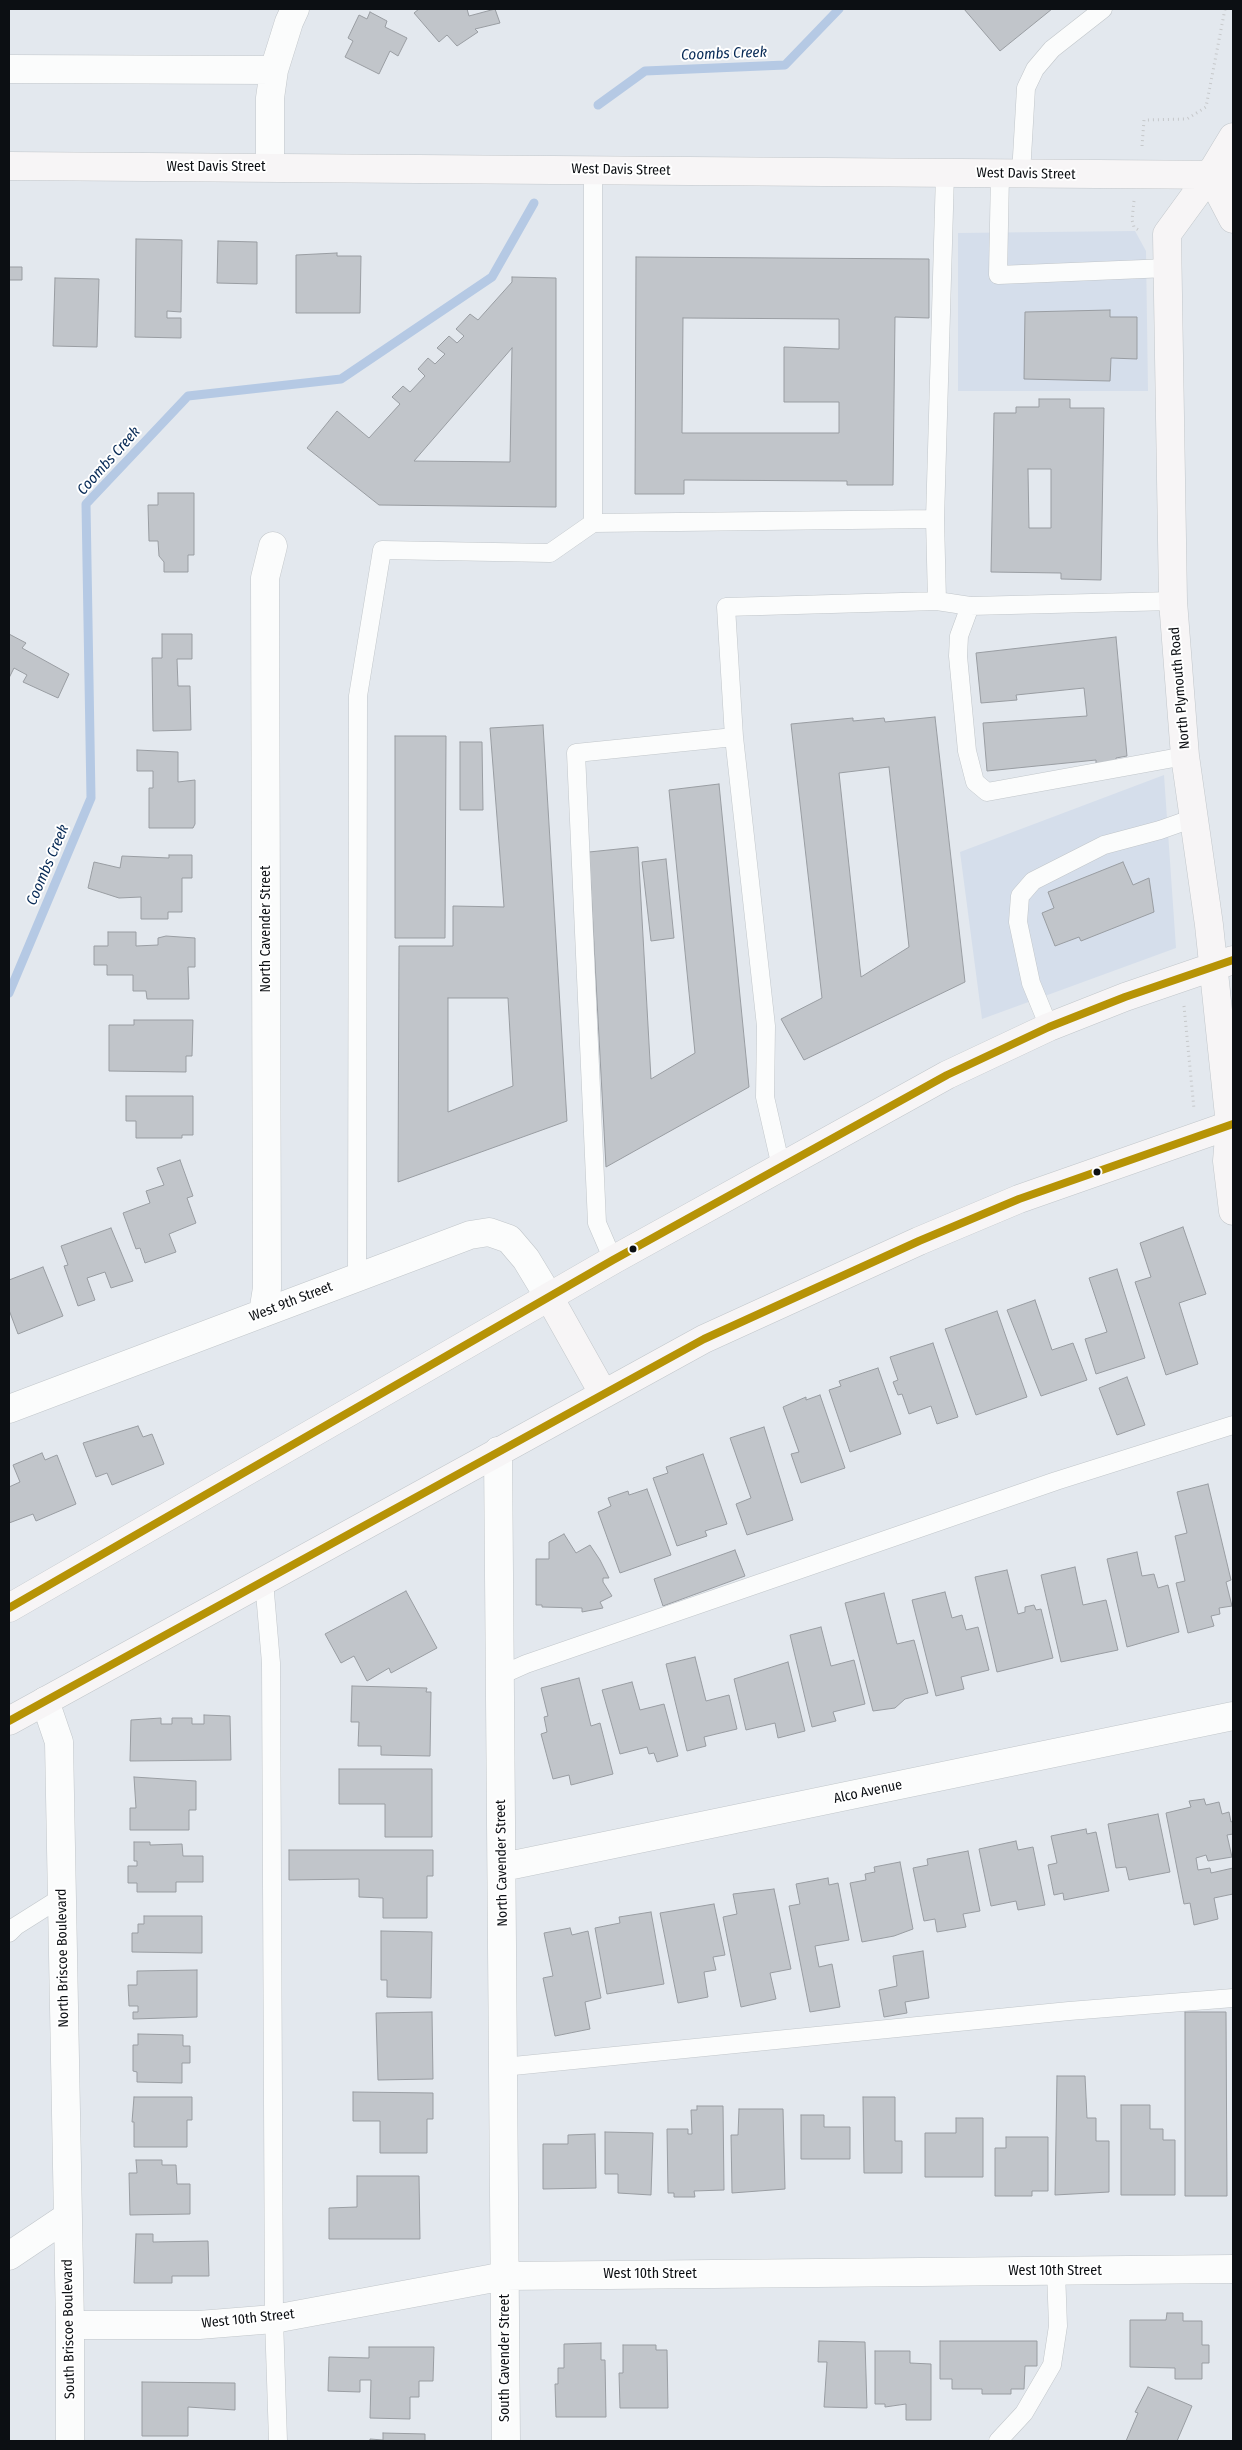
<!DOCTYPE html>
<style>
body{margin:0}
#map{position:relative;width:1242px;height:2450px;overflow:hidden;background:#e3e8ee;font-family:"Fira Sans Condensed",sans-serif}
canvas{display:block}
.frame{position:absolute;inset:0;border:10px solid #0c0f13;pointer-events:none}
</style>
<div id="map">
<canvas width="1242" height="2450"></canvas>
<div class="frame"></div>
</div>
<script>
const c = document.querySelector('canvas').getContext('2d');
c.lineJoin = 'round';
function fillPath(path, color) { c.fillStyle = color; c.fill(path, 'evenodd'); }
const poly = rows => new Path2D(rows.map(r => 'M' + r).join(''));
function trace(path, color, width, dash) { c.strokeStyle = color; c.lineWidth = width; c.lineCap = dash ? 'butt' : 'round'; c.setLineDash(dash || []); c.stroke(path); }
function write(font, color, halo, rows, align = 'center') {
  c.font = font + ' "Fira Sans Condensed",sans-serif'; c.lineWidth = 4; c.setLineDash([]); c.textBaseline = 'middle'; c.strokeStyle = halo; c.fillStyle = color; for (const [text, x, y, turn = 0] of rows) {
    c.save(); c.translate(x, y); c.rotate((+turn || 0) * Math.PI / 180); c.textAlign = isNaN(turn) ? turn : align; if (halo) c.strokeText(text, 0, 0); c.fillText(text, 0, 0); c.restore();
  }
}
const built = poly([
 [1135,231,1146,251,1148,391,958,391,958,233],
 [1164,775,1176,948,982,1019,960,852]
]);
const stream = poly([
 [598,105,645,71,785,65,839,9],
 [9,993,91,798,86,504,188,396,341,379,492,277,534,203]
]);
const building = poly([
 [419,9,467,9,469,16,495,9,500,23,475,29,478,32,457,46,447,35,439,42,414,13,419,9],
 [964,9,1052,9,1000,51,964,9],
 [370,12,387,21,385,27,407,38,398,56,390,51,379,74,345,57,353,41,348,38,359,15,367,19,370,12],
 [136,239,182,240,181,312,167,311,167,318,181,318,181,338,135,337,136,239],
 [218,241,257,242,257,284,217,283,218,241],
 [337,253,337,256,361,256,360,313,296,313,296,255,337,253],
 [636,257,929,259,929,318,895,317,893,485,847,485,847,481,684,480,684,494,635,494,636,257],
 [683,318,839,319,839,349,784,347,784,402,839,402,839,433,682,433,683,318],
 [9,267,22,267,22,280,9,280,9,267],
 [512,277,556,278,556,507,379,505,307,448,337,411,369,438,400,404,392,397,403,386,410,392,425,376,418,369,428,358,435,364,445,354,437,348,449,336,457,343,464,336,456,329,470,314,478,320,512,282,512,277],
 [512,348,510,462,414,461,512,348],
 [55,278,99,279,97,347,53,346,55,278],
 [1110,310,1110,317,1137,317,1137,359,1111,358,1110,381,1024,379,1025,312,1110,310],
 [1039,399,1070,399,1070,408,1104,408,1101,580,1061,579,1061,573,991,572,994,413,1016,413,1016,407,1039,407,1039,399],
 [1028,469,1051,469,1051,528,1029,528,1028,469],
 [158,493,194,493,194,555,188,555,188,572,164,572,164,562,159,556,158,541,149,541,148,505,158,505,158,493],
 [9,634,26,643,22,648,69,674,58,698,23,682,27,675,14,668,9,678,9,634],
 [162,634,192,634,192,659,177,659,178,686,190,686,191,730,153,731,152,658,162,658,162,634],
 [1116,637,1127,756,1116,758,1116,762,1096,764,1096,760,987,771,983,723,1087,716,1084,688,1016,695,1017,700,981,703,976,653,1116,637],
 [935,717,965,982,804,1060,781,1019,822,998,791,724,853,718,853,721,884,718,885,722,935,717],
 [889,767,909,947,861,977,839,773,889,767],
 [543,725,567,1121,398,1182,399,946,453,946,453,906,504,907,490,728,543,725],
 [448,998,508,998,513,1086,448,1112,448,998],
 [395,736,446,736,445,938,395,938,395,736],
 [460,742,482,742,483,810,460,810,460,742],
 [137,750,178,752,178,782,195,780,195,824,193,828,149,828,149,788,153,788,153,771,137,771,137,750],
 [719,784,749,1087,606,1167,589,852,638,847,651,1079,695,1053,669,790,719,784],
 [169,855,192,855,192,878,182,878,182,912,168,912,168,919,141,919,141,897,119,898,88,888,94,862,120,868,122,856,169,858,169,855],
 [666,859,674,938,651,941,642,862,666,859],
 [1123,862,1133,885,1149,878,1154,912,1081,941,1079,937,1055,946,1042,913,1054,908,1048,892,1123,862],
 [108,932,136,932,136,946,158,945,158,938,166,936,195,938,195,967,188,967,189,999,147,999,146,991,133,991,133,975,107,975,107,965,94,965,94,946,108,946,108,932],
 [134,1020,193,1020,192,1056,186,1056,186,1072,109,1071,109,1025,134,1025,134,1020],
 [126,1096,193,1096,193,1135,182,1135,182,1138,136,1138,136,1121,126,1121,126,1096],
 [180,1160,193,1196,187,1198,196,1223,169,1234,176,1252,145,1263,140,1248,136,1249,123,1213,150,1203,146,1191,164,1185,157,1168,180,1160],
 [1183,1227,1206,1294,1179,1303,1198,1364,1166,1375,1135,1282,1151,1277,1140,1243,1183,1227],
 [111,1228,133,1281,111,1288,105,1272,87,1278,95,1300,78,1306,64,1266,68,1265,61,1246,111,1228],
 [43,1267,63,1316,18,1334,9,1310,9,1280,43,1267],
 [1117,1269,1145,1358,1096,1374,1085,1339,1107,1332,1089,1278,1117,1269],
 [1035,1300,1052,1350,1073,1343,1087,1380,1041,1396,1007,1310,1035,1300],
 [997,1311,1027,1397,976,1415,945,1329,997,1311],
 [933,1343,958,1417,937,1424,931,1406,909,1414,902,1394,898,1395,893,1382,898,1380,890,1357,933,1343],
 [878,1368,901,1434,850,1452,829,1390,841,1386,839,1381,878,1368],
 [1127,1377,1145,1425,1117,1435,1099,1388,1127,1377],
 [820,1395,845,1468,801,1483,791,1454,799,1452,783,1407,806,1397,806,1400,820,1395],
 [138,1426,143,1437,152,1434,164,1464,112,1485,107,1473,96,1477,83,1443,138,1426],
 [764,1427,793,1520,747,1535,736,1504,751,1498,730,1438,764,1427],
 [42,1453,45,1460,57,1455,76,1504,36,1521,33,1514,9,1523,9,1487,20,1482,13,1465,42,1453],
 [703,1454,727,1524,705,1531,707,1536,677,1546,653,1478,668,1473,666,1467,703,1454],
 [1208,1484,1231,1580,1226,1582,1232,1606,1219,1608,1220,1614,1211,1616,1214,1626,1188,1633,1176,1583,1185,1581,1175,1536,1187,1533,1177,1492,1208,1484],
 [647,1489,671,1555,620,1573,598,1512,611,1506,608,1498,628,1491,629,1495,647,1489],
 [564,1534,576,1553,590,1545,600,1560,609,1578,603,1578,603,1582,612,1596,600,1602,603,1608,582,1612,582,1608,542,1607,542,1605,536,1605,536,1559,549,1559,549,1542,564,1534],
 [735,1550,745,1576,663,1606,654,1579,735,1550],
 [1137,1552,1142,1576,1154,1574,1158,1588,1168,1585,1179,1632,1127,1647,1107,1559,1137,1552],
 [1075,1567,1083,1605,1106,1600,1118,1650,1061,1662,1041,1575,1075,1567],
 [1007,1570,1018,1614,1025,1612,1025,1607,1034,1605,1036,1610,1041,1609,1053,1658,997,1672,975,1577,1007,1570],
 [406,1591,437,1648,391,1673,389,1668,367,1681,354,1656,341,1663,325,1634,406,1591],
 [945,1592,952,1618,962,1615,966,1630,978,1627,989,1670,961,1677,964,1689,936,1696,912,1600,945,1592],
 [884,1593,897,1644,914,1640,928,1693,905,1699,895,1708,873,1711,845,1603,884,1593],
 [821,1627,831,1666,854,1660,865,1704,833,1712,836,1721,812,1727,790,1635,821,1627],
 [695,1657,706,1701,729,1695,737,1729,704,1737,706,1746,687,1751,666,1664,695,1657],
 [788,1662,805,1731,778,1738,775,1723,746,1730,734,1679,788,1662],
 [579,1678,591,1726,600,1723,613,1774,571,1785,569,1775,553,1779,541,1734,547,1732,544,1717,548,1716,541,1688,579,1678],
 [632,1682,640,1710,664,1704,678,1756,657,1762,654,1753,649,1754,647,1747,620,1754,602,1690,632,1682],
 [352,1686,427,1688,426,1692,431,1692,430,1756,381,1755,381,1746,358,1746,359,1722,351,1722,352,1686],
 [204,1715,230,1716,231,1760,130,1761,131,1720,161,1718,161,1724,172,1724,172,1718,192,1718,192,1724,204,1724,204,1715],
 [339,1769,432,1769,432,1837,385,1837,385,1804,339,1804,339,1769],
 [134,1777,196,1781,196,1810,189,1810,189,1830,130,1830,130,1808,136,1808,134,1777],
 [1204,1799,1206,1805,1219,1802,1222,1814,1229,1812,1231,1822,1233,1821,1233,1834,1227,1835,1232,1857,1208,1861,1206,1855,1196,1858,1198,1870,1210,1868,1211,1873,1233,1868,1233,1894,1214,1898,1218,1919,1194,1925,1190,1903,1184,1904,1166,1813,1191,1807,1189,1801,1204,1799],
 [1158,1814,1170,1872,1129,1880,1126,1867,1116,1868,1108,1824,1158,1814],
 [1086,1829,1087,1834,1096,1832,1109,1891,1064,1900,1063,1893,1054,1895,1048,1865,1057,1863,1051,1836,1086,1829],
 [1016,1841,1018,1850,1033,1847,1045,1905,1018,1910,1016,1901,991,1906,979,1849,1016,1841],
 [134,1842,150,1842,150,1845,182,1844,183,1856,203,1856,203,1882,176,1882,176,1892,137,1892,137,1883,128,1883,128,1866,137,1866,137,1861,134,1861,134,1842],
 [289,1850,433,1850,433,1876,427,1876,427,1918,383,1918,383,1898,359,1897,359,1879,289,1880,289,1850],
 [968,1851,980,1911,963,1914,966,1927,937,1932,935,1919,924,1921,913,1868,928,1865,927,1859,968,1851],
 [900,1862,913,1929,894,1936,862,1942,850,1883,866,1880,865,1874,875,1872,874,1867,900,1862],
 [828,1878,829,1885,838,1883,849,1940,815,1946,819,1967,832,1964,840,2007,810,2012,789,1906,800,1904,796,1884,828,1878],
 [774,1889,791,1969,770,1973,776,1999,741,2007,723,1917,737,1914,733,1894,774,1889],
 [714,1904,725,1955,713,1957,716,1970,704,1972,708,1997,678,2003,660,1913,714,1904],
 [651,1912,664,1984,607,1994,595,1928,620,1923,619,1917,651,1912],
 [144,1916,202,1916,202,1953,132,1952,132,1933,138,1933,138,1924,144,1924,144,1916],
 [570,1928,572,1935,588,1931,601,1998,585,2002,590,2029,555,2036,543,1978,553,1976,544,1933,570,1928],
 [381,1931,432,1932,431,1998,387,1997,387,1980,381,1980,381,1931],
 [923,1951,929,1998,905,2002,907,2013,884,2017,879,1990,897,1986,893,1956,923,1951],
 [197,1970,197,2017,133,2019,133,2012,138,2012,138,2006,129,2006,128,1985,137,1985,137,1971,197,1970],
 [432,2012,433,2079,378,2080,376,2013,432,2012],
 [1185,2012,1226,2012,1227,2196,1185,2196,1185,2012],
 [138,2034,183,2035,183,2046,190,2046,190,2063,182,2063,182,2083,137,2082,137,2072,133,2071,133,2045,138,2045,138,2034],
 [1057,2076,1085,2076,1087,2118,1096,2118,1096,2141,1109,2141,1109,2192,1055,2195,1057,2076],
 [353,2092,433,2093,433,2119,427,2119,427,2153,380,2153,380,2121,353,2121,353,2092],
 [134,2097,192,2097,192,2120,187,2120,187,2147,134,2147,134,2122,132,2122,134,2097],
 [863,2097,895,2097,895,2141,902,2141,902,2173,864,2173,863,2097],
 [1121,2105,1150,2105,1150,2129,1163,2129,1163,2140,1175,2140,1175,2195,1121,2195,1121,2105],
 [697,2106,723,2106,724,2190,694,2191,695,2197,674,2197,674,2193,668,2193,667,2129,688,2129,688,2134,692,2134,691,2110,697,2110,697,2106],
 [739,2109,783,2109,785,2189,732,2193,731,2135,738,2135,739,2109],
 [801,2115,824,2115,824,2127,850,2127,850,2159,801,2159,801,2115],
 [956,2118,983,2118,983,2177,925,2177,925,2133,956,2133,956,2118],
 [605,2132,653,2133,651,2195,618,2193,618,2174,605,2174,605,2132],
 [595,2134,596,2188,543,2189,543,2144,568,2144,568,2135,595,2134],
 [1006,2137,1048,2137,1048,2191,1032,2191,1032,2196,995,2196,995,2148,1006,2148,1006,2137],
 [136,2160,162,2160,162,2165,176,2165,177,2184,190,2184,190,2214,130,2215,129,2173,137,2173,136,2160],
 [357,2176,419,2176,420,2239,329,2239,329,2208,357,2207,357,2176],
 [136,2234,153,2234,153,2242,208,2241,209,2276,172,2276,172,2283,134,2283,136,2234],
 [1167,2313,1183,2313,1183,2321,1202,2321,1202,2345,1209,2345,1209,2363,1202,2363,1202,2379,1175,2379,1175,2368,1130,2367,1130,2320,1166,2320,1167,2313],
 [819,2341,865,2342,867,2408,824,2407,827,2362,818,2362,819,2341],
 [940,2341,1037,2341,1037,2366,1025,2366,1024,2389,1011,2389,1011,2394,982,2394,982,2389,952,2389,952,2379,940,2379,940,2341],
 [601,2343,601,2360,605,2360,606,2417,556,2417,555,2384,558,2384,558,2368,564,2368,564,2344,601,2343],
 [623,2345,656,2345,656,2350,667,2350,668,2408,620,2408,619,2373,623,2373,623,2345],
 [369,2347,434,2347,433,2381,419,2381,419,2397,410,2397,410,2419,370,2418,371,2380,360,2380,360,2392,328,2391,329,2357,369,2358,369,2347],
 [875,2351,910,2351,910,2363,931,2364,931,2420,906,2420,906,2404,885,2407,885,2404,875,2404,875,2351],
 [142,2382,235,2383,235,2410,188,2407,188,2436,142,2436,142,2382],
 [1148,2387,1192,2406,1177,2441,1126,2441,1138,2413,1135,2412,1148,2387],
 [383,2433,425,2434,425,2441,370,2441,370,2439,383,2440,383,2433]
]);
const path = poly([
 [1142,146,1144,120,1187,119,1206,107,1225,9],
 [1134,201,1132,220,1134,227,1140,231],
 [1184,1006,1194,1109]
]);
const lane = poly([
 [593,169,593,523,935,519],
 [1000,174,998,275,1168,268],
 [1021,174,1026,88,1035,69,1052,49,1103,9],
 [937,601,970,606,1173,601],
 [970,606,959,636,958,656,967,751,975,782,987,792,1185,756],
 [1049,1027,1031,983,1018,922,1020,896,1033,881,1104,845,1160,830,1194,818],
 [781,1167,765,1097,766,1026,734,737,726,607,937,601,935,519,945,174],
 [613,1260,597,1223,576,753,734,737],
 [357,1276,358,696,382,550,550,553,593,523],
 [264,1581,271,1663,274,2319,278,2441],
 [499,1676,526,1664,1056,1481,1233,1425],
 [9,1933,16,1926,62,1897],
 [503,2067,1069,2011,1233,1998],
 [998,2441,1024,2413,1052,2365,1058,2326,1056,2271]
]);
const street = poly([
 [9,69,274,70],
 [270,167,270,98,274,70,289,22,295,9],
 [263,1313,267,1288,265,578,273,546],
 [9,1409,470,1235,489,1232,509,1239,526,1259,549,1297],
 [498,1451,506,2441],
 [45,1701,59,1742,70,2325,70,2441],
 [503,1867,1233,1716],
 [9,2256,67,2217],
 [70,2325,199,2325,274,2319,505,2276,1233,2269]
]);
const secondary = poly([
 [1233,137,1210,175,1167,234,1173,601,1185,756,1209,925,1230,1125,1227,1161,1233,1211],
 [9,166,1233,175],
 [1210,175,1233,219],
 [549,1297,603,1393],
 [9,1608,613,1260,947,1075,1049,1027,1125,997,1233,960],
 [9,1721,704,1339,919,1241,1019,1199,1233,1124]
]);
const bus1 = poly([
 [9,1608,613,1260,947,1075,1049,1027,1125,997,1233,960],
 [9,1721,704,1339,919,1241,1019,1199,1233,1124]
]);
const markers = [
 [1097,1172,4.5,"#0c0f13"],
 [633,1249,4.5,"#0c0f13"]
];
const streetNames = [
 ["West Davis Street",216,167],
 ["West Davis Street",621,170,1],
 ["West Davis Street",1026,174,1],
 ["North Plymouth Road",1180,688,-95],
 ["North Cavender Street",266,929,-90],
 ["West 9th Street",291,1302,-21],
 ["Alco Avenue",868,1792,-12],
 ["North Cavender Street",502,1863,-91],
 ["North Briscoe Boulevard",63,1958,-91],
 ["West 10th Street",1055,2271],
 ["West 10th Street",650,2274],
 ["West 10th Street",248,2319,-6],
 ["South Briscoe Boulevard",69,2329,-91],
 ["South Cavender Street",505,2358,-90]
];
const waterNames = [
 ["Coombs Creek",724,54,-2],
 ["Coombs Creek",109,461,-48],
 ["Coombs Creek",48,865,-67]
];
fillPath(built, '#d5deeb');
trace(stream, '#b5c9e4', 9);
fillPath(building, '#c1c5ca');
trace(building, '#999da2', 1);
trace(lane, '#c1c6ca', 19);
trace(street, '#c1c6ca', 29);
trace(secondary, '#c1c6ca', 29);
trace(path, '#c6c8ca', 3, [1, 4]);
trace(lane, '#fbfcfc', 18);
trace(street, '#fbfcfc', 28);
trace(secondary, '#f7f5f6', 28);
trace(bus1, '#b69306', 8);
for (const [x, y, r, color] of markers) { const dot = new Path2D(); dot.arc(x, y, r, 0, 2 * Math.PI); c.fillStyle = color; c.fill(dot); trace(dot, '#fff', 2); }
write('14px', '#0c0f13', '#fff', streetNames);
write('italic 15px', '#062955', '#fff', waterNames);
</script>
